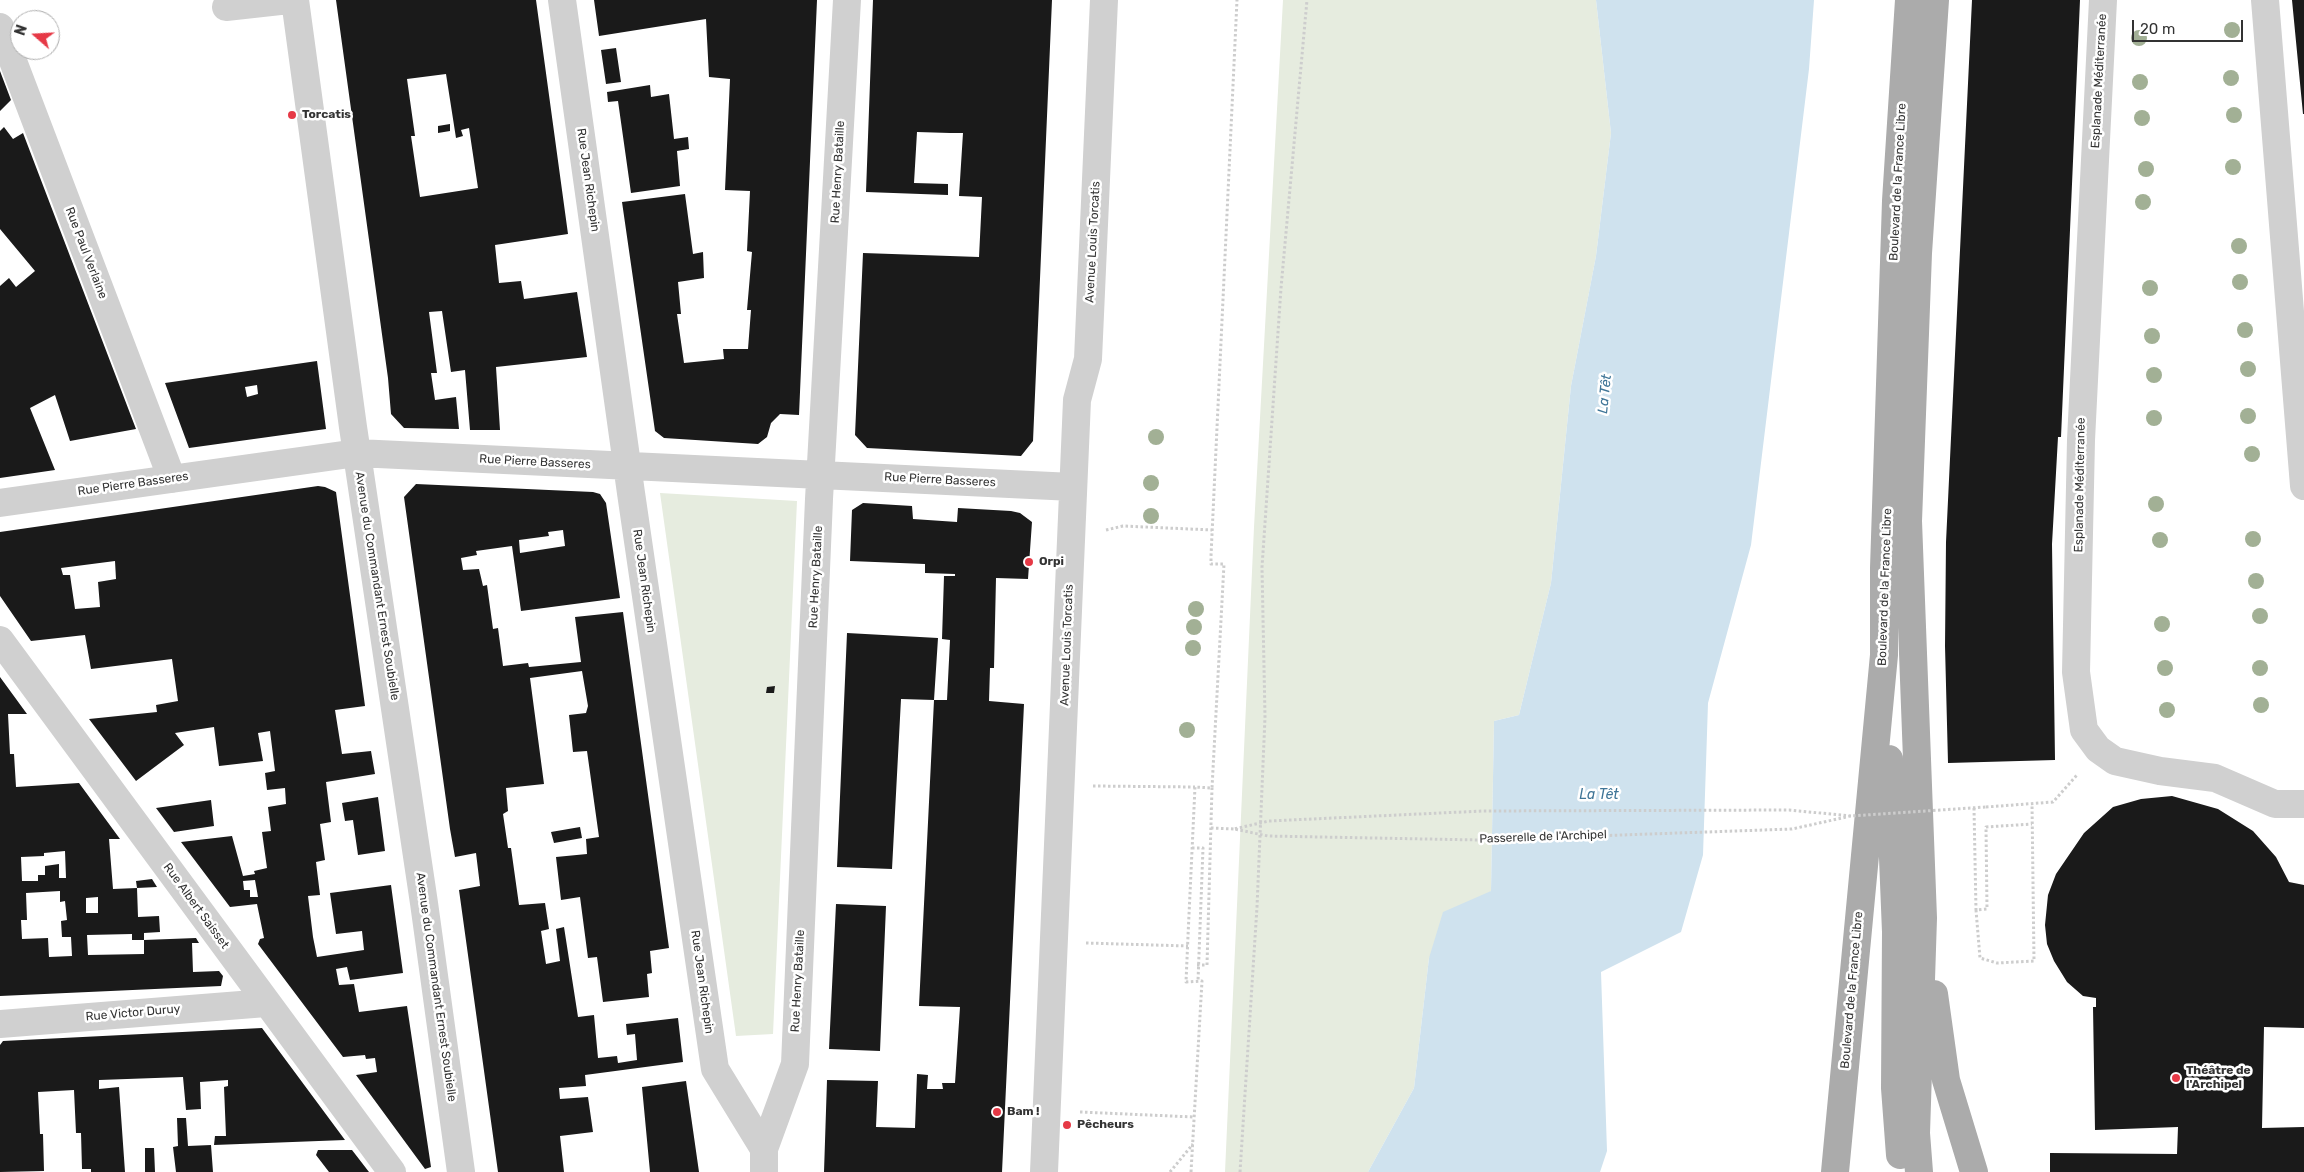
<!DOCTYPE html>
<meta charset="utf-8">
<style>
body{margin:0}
#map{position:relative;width:2304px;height:1172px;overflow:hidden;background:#fff;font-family:Rubik,sans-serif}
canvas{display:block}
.north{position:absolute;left:10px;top:10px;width:50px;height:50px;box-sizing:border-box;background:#fff;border:1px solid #adadad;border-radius:50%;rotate:289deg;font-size:14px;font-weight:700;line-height:20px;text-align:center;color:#333}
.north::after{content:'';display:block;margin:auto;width:18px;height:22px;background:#e63946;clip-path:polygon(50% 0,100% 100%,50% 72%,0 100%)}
.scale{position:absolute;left:2132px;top:20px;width:111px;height:22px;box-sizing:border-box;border:2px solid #333;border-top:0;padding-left:6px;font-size:15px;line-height:18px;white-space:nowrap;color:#333;-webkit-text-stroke:4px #fff;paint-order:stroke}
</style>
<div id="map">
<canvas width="2304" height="1172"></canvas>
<div class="north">N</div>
<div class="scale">20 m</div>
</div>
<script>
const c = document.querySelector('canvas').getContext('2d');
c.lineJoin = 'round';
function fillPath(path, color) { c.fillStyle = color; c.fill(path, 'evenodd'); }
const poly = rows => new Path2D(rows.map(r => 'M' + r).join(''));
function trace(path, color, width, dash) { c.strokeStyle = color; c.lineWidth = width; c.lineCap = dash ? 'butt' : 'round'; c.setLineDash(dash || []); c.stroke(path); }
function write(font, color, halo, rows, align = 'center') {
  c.font = font + ' Rubik,sans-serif'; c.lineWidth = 5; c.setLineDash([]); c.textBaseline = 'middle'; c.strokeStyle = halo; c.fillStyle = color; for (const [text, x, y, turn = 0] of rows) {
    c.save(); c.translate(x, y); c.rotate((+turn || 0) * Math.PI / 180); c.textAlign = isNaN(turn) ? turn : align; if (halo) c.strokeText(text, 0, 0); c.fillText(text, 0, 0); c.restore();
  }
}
const green = poly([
 [1283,0,1596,0,1611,133,1596,256,1571,386,1551,583,1519,715,1494,721,1491,891,1429,958,1414,1088,1368,1172,1225,1172,1254,527],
 [660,493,797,501,773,1034,736,1036]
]);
const water = poly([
 [1596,0,1814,0,1809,69,1751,545,1708,703,1703,855,1681,932,1601,972,1607,1151,1600,1172,1368,1172,1414,1088,1429,958,1443,912,1491,891,1494,721,1519,715,1551,583,1571,386,1596,256,1611,133]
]);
const building = poly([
 [336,0,536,0,568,234,495,245,499,283,521,281,524,299,577,292,587,357,496,367,500,430,470,430,465,370,451,372,442,311,429,312,437,373,431,373,435,400,456,397,459,429,404,428,391,414,388,378],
 [446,74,456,138,463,136,461,130,469,128,478,188,420,197,411,136,415,136,407,79],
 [594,0,817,0,799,415,780,414,771,423,767,437,758,444,664,438,655,431,622,202,685,194,693,254,703,252,704,278,678,282,681,314,677,314,684,363,724,359,723,349,748,349,751,310,747,310,752,252,747,251,750,191,725,190,730,79,709,77,706,19,599,36],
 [873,0,1052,0,1033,441,1021,456,867,448,855,435,863,253,979,257,982,197,959,196,963,133,950,133,917,132,914,183,948,184,948,195,866,192],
 [1972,0,2080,0,2061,437,2058,437,2052,544,2055,760,1948,763,1945,646,1946,542],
 [2292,0,2304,0,2304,114,2303,114],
 [616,48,621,82,606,84,601,50],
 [0,71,11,100,0,111],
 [650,85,651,97,669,94,674,139,688,137,689,149,677,151,680,186,631,193,618,101,608,102,607,92],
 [450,124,450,131,438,133,438,126],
 [4,127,13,139,23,133,136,429,70,441,55,395,30,408,55,470,0,478,0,286,9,278,16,287,35,271,0,229,0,131],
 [317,361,326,429,189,448,165,383],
 [257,385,258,394,247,397,245,387],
 [416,484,593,492,600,494,606,503,620,598,521,611,512,546,476,551,477,555,461,558,463,570,479,569,483,586,487,585,493,629,498,628,503,666,528,663,529,667,581,662,575,617,623,612,669,948,650,951,652,973,647,974,649,997,603,1002,597,957,588,958,580,897,561,900,556,857,587,854,586,839,599,837,587,751,573,752,569,715,586,713,588,706,582,671,530,678,544,784,506,788,508,811,503,814,508,848,511,848,519,905,545,903,549,929,541,931,546,964,560,961,556,929,564,927,578,1017,594,1015,598,1058,617,1056,618,1063,637,1060,635,1034,627,1035,626,1024,678,1018,683,1062,585,1075,586,1086,559,1088,560,1099,588,1097,593,1132,560,1136,564,1172,498,1172,459,890,480,886,476,853,455,857,450,829,404,497],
 [563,530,565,546,520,553,519,540,549,536,548,532],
 [318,486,325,487,336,492,365,706,335,710,342,754,371,751,375,774,326,782,331,822,320,824,325,860,316,862,320,895,308,896,313,937,317,957,364,950,362,931,336,934,330,893,391,885,403,973,350,980,347,967,336,969,339,985,354,984,359,1012,407,1006,431,1167,425,1169,356,1075,377,1072,375,1058,366,1059,365,1055,343,1057,258,944,260,939,264,938,257,904,230,907,181,842,232,836,243,876,255,874,254,871,267,868,262,832,271,831,268,807,286,804,285,788,267,790,265,773,275,771,270,731,258,733,263,761,219,766,214,727,175,733,184,745,136,781,89,719,157,712,156,705,178,701,172,659,91,669,85,635,31,641,0,596,0,532],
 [115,561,116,579,98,582,100,607,75,609,70,575,63,575,61,568],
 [255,880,258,897,250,897,250,890,244,890,243,881],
 [863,503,912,506,913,519,957,522,958,508,1011,511,1020,513,1032,522,1028,579,996,578,994,668,990,668,989,701,1024,704,1002,1172,824,1172,827,1080,878,1081,876,1127,915,1128,917,1074,928,1075,927,1089,943,1089,942,1083,955,1083,960,1007,919,1006,934,700,947,700,950,640,942,639,944,576,955,576,955,574,925,573,925,564,850,561,852,510],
 [847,633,938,638,934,700,901,699,892,869,837,867],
 [0,677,27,714,8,714,10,754,14,754,16,787,79,783,120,839,109,839,113,889,137,888,138,917,159,916,160,932,144,933,144,940,132,940,132,934,87,935,88,955,144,954,144,940,196,938,199,943,192,943,193,972,219,971,223,976,221,986,0,996],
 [65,851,66,878,59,878,59,864,45,866,45,875,38,875,38,881,22,881,21,857,44,856,44,853],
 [60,891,60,902,65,901,67,920,61,921,62,937,71,937,72,956,49,957,48,938,22,939,21,920,27,920,26,893],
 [98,897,98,913,86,913,86,898],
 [775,686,774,693,766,693,767,687],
 [2172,796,2218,809,2253,831,2276,857,2289,882,2304,885,2304,1028,2264,1027,2262,1128,2304,1127,2304,1172,2050,1172,2050,1153,2177,1154,2178,1127,2095,1130,2093,1007,2096,1007,2096,998,2083,996,2067,982,2054,961,2047,944,2045,925,2048,895,2056,874,2084,833,2113,807,2141,799],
 [378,797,385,851,358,855,353,820,345,821,342,803],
 [211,800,214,826,174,832,156,808],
 [580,827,582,838,554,843,551,832],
 [152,879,157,887,137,888,136,881],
 [836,904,886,906,880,1051,829,1049],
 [262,1028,345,1140,214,1145,215,1136,226,1136,224,1087,228,1086,228,1080,200,1082,201,1109,186,1110,183,1077,99,1080,99,1089,119,1087,125,1172,91,1172,91,1169,82,1169,81,1133,76,1133,74,1090,38,1092,40,1134,43,1134,44,1171,0,1172,0,1045,3,1041],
 [686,1081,699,1172,650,1172,642,1087],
 [177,1118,186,1118,188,1146,211,1145,213,1172,176,1172,173,1147,178,1146],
 [145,1148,154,1148,155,1172,145,1172],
 [318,1150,352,1150,369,1172,329,1172,316,1155]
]);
const path = poly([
 [1106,530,1123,526,1212,530],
 [1093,786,1195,787],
 [1986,807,2053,802,2077,775],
 [1974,808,1976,910,1987,909,1986,827,2032,824],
 [1211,828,1234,829],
 [1192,848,1203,848,1198,981],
 [1976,910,1980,958,1997,963,2034,961,2032,804],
 [1086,943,1188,946],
 [1197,965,1207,965,1212,788],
 [1080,1112,1194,1117],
 [1170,1172,1193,1144],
 [1191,1172,1202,981,1186,982,1188,936,1195,787,1212,788,1224,564,1211,564,1211,556,1237,0],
 [1240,1172,1257,907,1265,717,1262,567,1281,288,1307,0]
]);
const minor = poly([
 [295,0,353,427,424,903,461,1172],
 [562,0,631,493,715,1069,764,1149],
 [2103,0,2081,440,2076,672,2084,730,2098,749,2115,761,2160,771,2215,778,2275,804,2304,804],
 [2265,0,2304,486],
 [226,7,289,0],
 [0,27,172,479],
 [0,503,357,453,1073,487],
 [0,640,392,1172],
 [0,1024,266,1003],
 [764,1172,764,1149,795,1064,819,499,847,0],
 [1044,1172,1077,400,1088,359,1104,0]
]);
const major = poly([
 [1889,759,1896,932,1895,1088,1900,1155],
 [1934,994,1946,1080,1974,1172],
 [1835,1172,1884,655,1884,568,1896,201,1909,0],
 [1919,1172,1916,1133,1923,918,1908,521,1918,253,1935,0]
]);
const pathBridge = poly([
 [1851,816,1789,810,1483,811,1269,821,1234,829,1268,836,1479,840,1792,829,1851,816,1986,807]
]);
const trees = [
 [2232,30],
 [2139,38],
 [2231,78],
 [2140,82],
 [2234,115],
 [2142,118],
 [2233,167],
 [2146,169],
 [2143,202],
 [2239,246],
 [2240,282],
 [2150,288],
 [2245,330],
 [2152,336],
 [2248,369],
 [2154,375],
 [2248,416],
 [2154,418],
 [1156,437],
 [2252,454],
 [1151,483],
 [2156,504],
 [1151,516],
 [2253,539],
 [2160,540],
 [2256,581],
 [1196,609],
 [2260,616],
 [2162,624],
 [1194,627],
 [1193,648],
 [2165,668],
 [2260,668],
 [2261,705],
 [2167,710],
 [1187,730]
];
const markers = [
 [292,115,5,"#e63946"],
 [1029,562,5,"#e63946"],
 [2176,1078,5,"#e63946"],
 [997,1112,5,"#e63946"],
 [1067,1125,5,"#e63946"]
];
const streetNames = [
 ["Esplanade Méditerranée",2099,81,-87],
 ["Rue Henry Bataille",838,172,-87],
 ["Rue Jean Richepin",588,180,82],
 ["Boulevard de la France Libre",1898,182,-87],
 ["Avenue Louis Torcatis",1093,242,-87],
 ["Rue Paul Verlaine",86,253,69],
 ["Rue Pierre Basseres",535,462,3],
 ["Rue Pierre Basseres",940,480,3],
 ["Rue Pierre Basseres",133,484,-8],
 ["Esplanade Méditerranée",2080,485,-89],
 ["Rue Henry Bataille",816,577,-87],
 ["Rue Jean Richepin",644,581,82],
 ["Avenue du Commandant Ernest Soubielle",377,586,81],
 ["Boulevard de la France Libre",1885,587,-88],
 ["Avenue Louis Torcatis",1067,645,-88],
 ["Passerelle de l'Archipel",1543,837,-2],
 ["Rue Albert Saisset",196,906,54],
 ["Rue Henry Bataille",798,981,-87],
 ["Rue Jean Richepin",702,982,82],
 ["Avenue du Commandant Ernest Soubielle",436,987,82],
 ["Boulevard de la France Libre",1852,990,-85],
 ["Rue Victor Duruy",133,1013,-5]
];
const poiNames = [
 ["Torcatis",302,115],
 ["Orpi",1039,562],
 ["Théâtre de",2186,1071],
 ["l'Archipel",2186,1085],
 ["Bam !",1007,1112],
 ["Pêcheurs",1077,1125]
];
const waterNames = [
 ["La Têt",1605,394,-84],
 ["La Têt",1599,795]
];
fillPath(green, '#e6ecdf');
fillPath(water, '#cfe2ee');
fillPath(building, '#1a1a1a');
trace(path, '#cdcdcd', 3, [2.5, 2.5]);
trace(minor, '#d0d0d0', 28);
trace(major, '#ababab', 28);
trace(pathBridge, '#cdcdcd', 3, [2.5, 2.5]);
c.fillStyle = '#a2b095';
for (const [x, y] of trees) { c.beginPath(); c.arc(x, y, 8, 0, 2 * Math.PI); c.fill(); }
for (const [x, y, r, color] of markers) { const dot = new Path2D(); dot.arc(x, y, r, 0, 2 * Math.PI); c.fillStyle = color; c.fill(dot); trace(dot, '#fff', 2); }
write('12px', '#333', '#fff', streetNames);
write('bold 12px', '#333', '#fff', poiNames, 'left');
write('italic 14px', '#3f7597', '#fff', waterNames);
</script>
